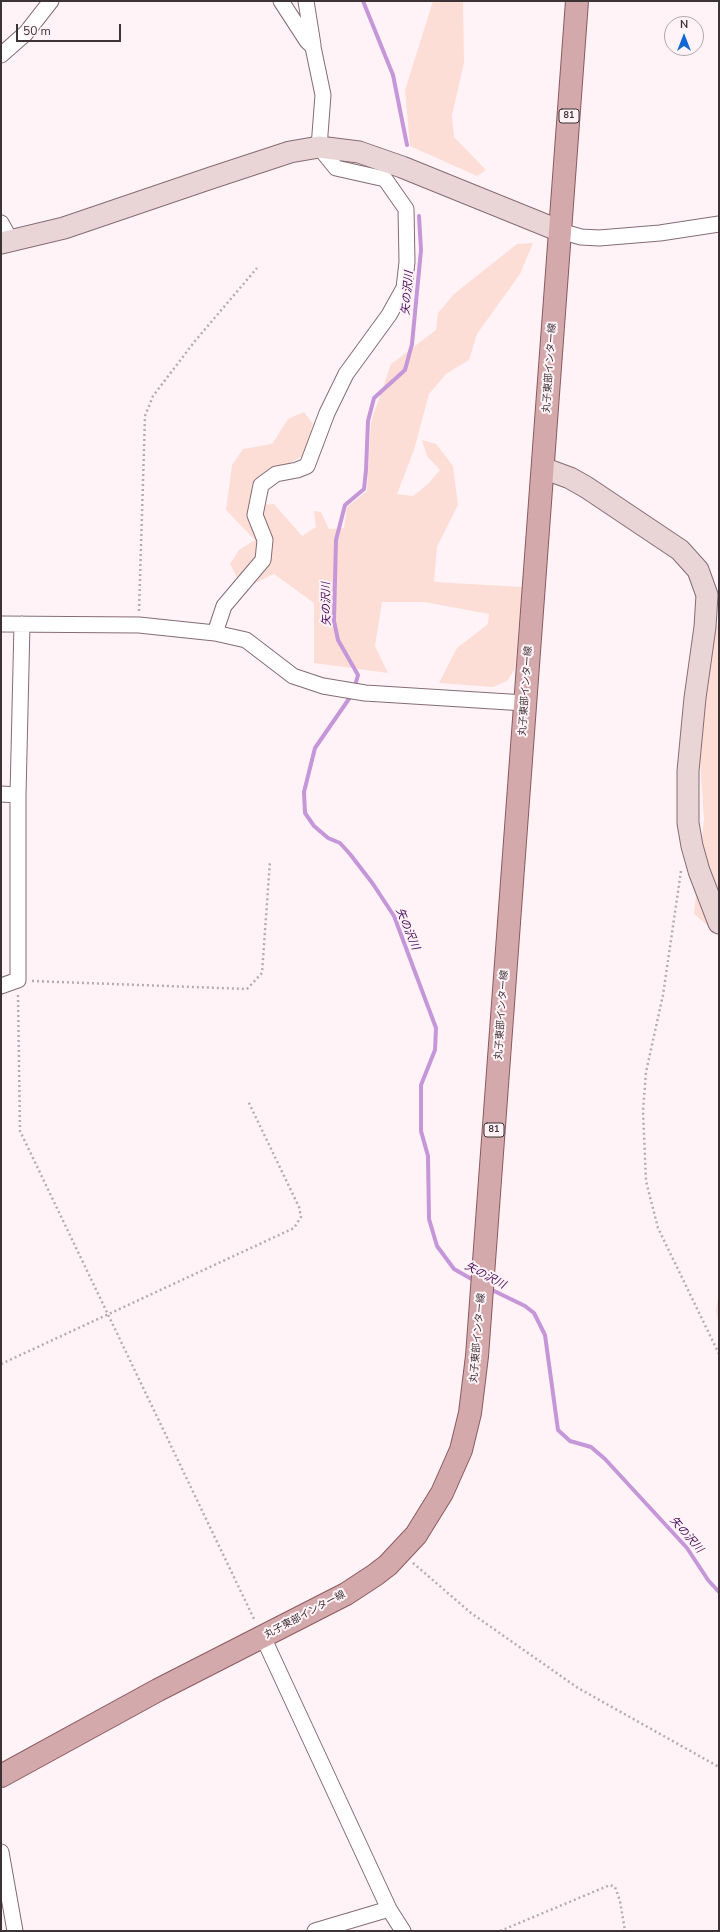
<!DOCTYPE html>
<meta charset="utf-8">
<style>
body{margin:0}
#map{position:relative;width:720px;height:1932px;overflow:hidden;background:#fff3f7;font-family:"Nunito Sans",sans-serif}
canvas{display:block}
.frame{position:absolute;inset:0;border:2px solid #3d3236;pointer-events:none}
.north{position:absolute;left:664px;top:16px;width:40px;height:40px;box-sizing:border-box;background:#fff3f7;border:1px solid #b1a6aa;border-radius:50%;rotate:0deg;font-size:11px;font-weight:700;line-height:16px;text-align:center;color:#3d3236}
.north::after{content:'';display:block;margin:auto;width:14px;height:18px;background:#1069d2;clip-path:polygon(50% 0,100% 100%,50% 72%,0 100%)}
.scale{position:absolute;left:16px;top:24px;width:105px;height:18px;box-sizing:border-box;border:2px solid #3d3236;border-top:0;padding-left:5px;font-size:12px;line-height:14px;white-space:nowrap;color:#3d3236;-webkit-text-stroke:3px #fff3f7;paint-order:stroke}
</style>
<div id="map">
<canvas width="720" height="1932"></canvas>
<div class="frame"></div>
<div class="north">N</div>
<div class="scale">50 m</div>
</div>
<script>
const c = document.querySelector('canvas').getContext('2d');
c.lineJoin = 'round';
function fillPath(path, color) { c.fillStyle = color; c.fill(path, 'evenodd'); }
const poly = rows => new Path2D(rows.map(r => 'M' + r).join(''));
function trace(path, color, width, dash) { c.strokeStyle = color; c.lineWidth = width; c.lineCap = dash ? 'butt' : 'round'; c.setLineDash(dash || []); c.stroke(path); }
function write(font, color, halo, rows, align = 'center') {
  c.font = font + ' "Nunito Sans","Noto Sans JP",sans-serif'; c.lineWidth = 4; c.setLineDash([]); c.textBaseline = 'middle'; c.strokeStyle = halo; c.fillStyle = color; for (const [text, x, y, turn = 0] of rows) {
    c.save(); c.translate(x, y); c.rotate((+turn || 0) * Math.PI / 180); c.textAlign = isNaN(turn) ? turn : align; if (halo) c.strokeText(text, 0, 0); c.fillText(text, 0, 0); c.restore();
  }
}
const green = poly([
 [433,1,463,1,464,63,452,115,454,137,486,170,477,176,410,146,405,90],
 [533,243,520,274,477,334,469,360,446,374,429,394,414,450,397,494,413,496,429,483,440,470,427,456,422,440,436,444,453,466,458,505,437,547,434,582,522,587,515,669,507,681,493,687,439,683,457,648,488,624,489,614,424,602,382,602,375,646,388,673,314,663,314,603,274,574,243,589,230,564,239,550,255,540,226,510,232,465,243,449,272,444,288,419,304,412,313,424,304,455,251,485,259,505,274,504,302,536,316,527,314,511,321,512,329,529,344,528,347,507,367,491,371,422,391,364,436,330,438,313,454,294,517,244],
 [719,625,719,935,694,914,704,819,700,760,705,627],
 [719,1288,719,1328,716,1312]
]);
const stream = poly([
 [363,1,393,75,407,145],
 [419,216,421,250,412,344,405,370,374,398,368,421,366,470,364,489,345,505,336,540,334,621,338,640,358,675,353,693,315,748,304,792,305,813,314,826,328,838,340,843,350,854,373,884,394,916,436,1028,435,1050,421,1085,421,1131,428,1156,429,1219,437,1246,454,1269,475,1281],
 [488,1288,525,1306,534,1313,545,1335,558,1430,570,1441,591,1447,605,1459,687,1548,708,1580,719,1592]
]);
const path = poly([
 [139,611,145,416,153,396,195,341,257,268],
 [681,871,663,995,646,1072,643,1111,646,1181,658,1228,719,1354],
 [32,981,247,989,262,973,270,861],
 [18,995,20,1131,255,1621],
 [1,1364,294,1228,301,1217,299,1207,248,1101],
 [413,1563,471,1613,578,1688,719,1767],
 [500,1931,610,1885,615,1887,620,1901,625,1931]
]);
const street = poly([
 [306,1,313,45],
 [1,55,26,33,51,1],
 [1,223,11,241],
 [560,231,581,237,599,238,660,233,719,224],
 [1,624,139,625,215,633,224,606,263,560,265,540,255,515,261,485,276,474,297,470,307,466,327,413,346,374,389,315,404,288,407,262,406,209,385,179,336,168,319,147,323,95,313,47,307,41,281,1],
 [215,633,246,640,293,676,323,686,365,693,525,703],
 [1,794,18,795],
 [1,986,18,980,18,795,22,624],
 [263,1637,389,1909,403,1931],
 [1,1852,15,1931],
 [315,1931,389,1909]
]);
const secondary = poly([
 [1,243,64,228,211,178,290,152,319,147,359,152,402,167,560,231],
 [543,468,570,478,586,487,680,550,698,570,707,595,705,627,695,698,688,771,688,823,692,846,699,871,719,923]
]);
const primary = poly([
 [1,1776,158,1690,346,1594,375,1575,388,1565,416,1535,442,1493,461,1450,470,1413,477,1356,577,1]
]);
const shields = [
 [569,116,20],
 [494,1130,20]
];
const shieldNames = [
 ["81",569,116],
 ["81",494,1130]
];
const streetNames = [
 ["丸子東部インター線",550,368,-86],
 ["丸子東部インター線",526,691,-86],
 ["丸子東部インター線",502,1015,-86],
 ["丸子東部インター線",478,1338,-85],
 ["丸子東部インター線",305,1615,-28]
];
const waterNames = [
 ["矢の沢川",408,293,-85],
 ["矢の沢川",327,604,-91],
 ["矢の沢川",407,929,67],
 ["矢の沢川",485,1276,28],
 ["矢の沢川",686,1535,49]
];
fillPath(green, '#fcded6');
trace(stream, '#c597d8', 4);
trace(street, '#856c75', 17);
trace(secondary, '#856c75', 23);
trace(primary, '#8c5a5f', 24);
trace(path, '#b7abaf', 2.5, [2, 3]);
trace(street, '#fff', 15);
trace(secondary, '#e9d4d6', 21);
trace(primary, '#d4a9ac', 22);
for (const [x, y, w] of shields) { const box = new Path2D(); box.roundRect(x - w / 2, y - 7, w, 14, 3); c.fillStyle = '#fff3f7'; c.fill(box); trace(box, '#3d3236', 1); }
write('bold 9px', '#3d3236', null, shieldNames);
write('10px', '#3d3236', '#fff3f7', streetNames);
write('italic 11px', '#470a5a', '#fff3f7', waterNames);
</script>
